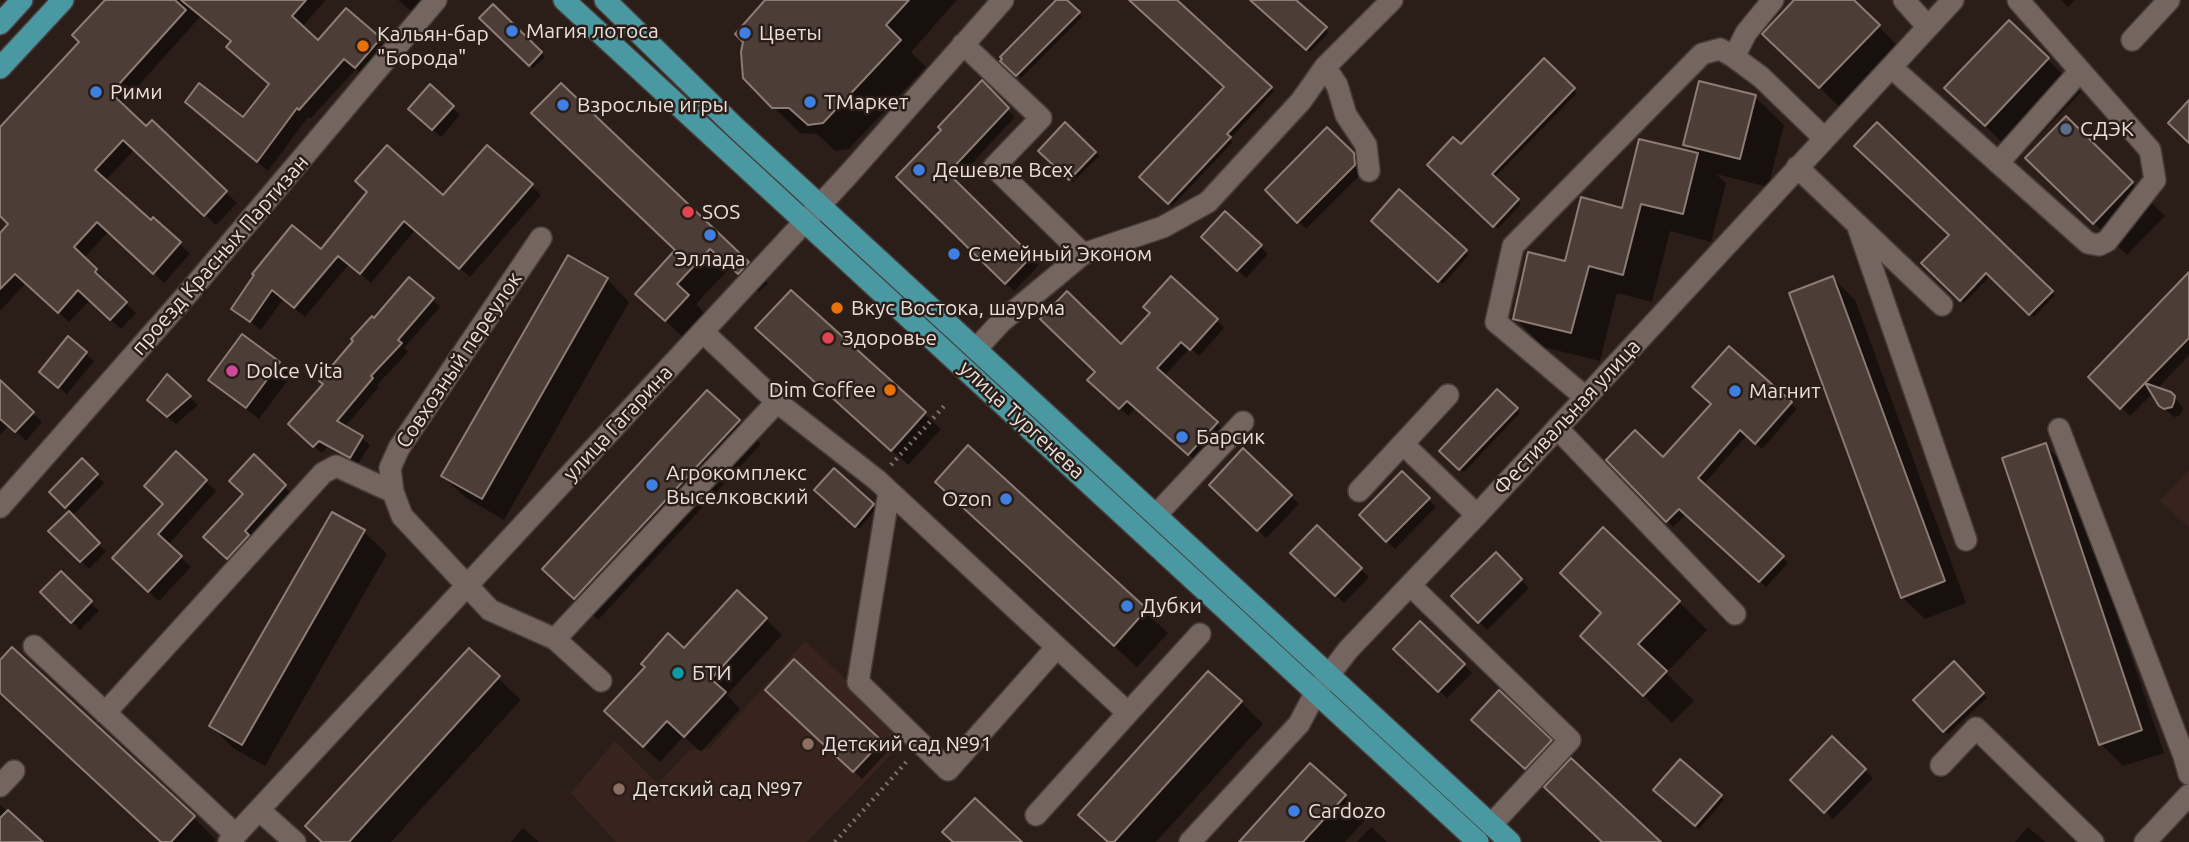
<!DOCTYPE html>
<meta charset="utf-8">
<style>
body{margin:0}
canvas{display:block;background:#2b1e19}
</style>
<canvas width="2189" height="842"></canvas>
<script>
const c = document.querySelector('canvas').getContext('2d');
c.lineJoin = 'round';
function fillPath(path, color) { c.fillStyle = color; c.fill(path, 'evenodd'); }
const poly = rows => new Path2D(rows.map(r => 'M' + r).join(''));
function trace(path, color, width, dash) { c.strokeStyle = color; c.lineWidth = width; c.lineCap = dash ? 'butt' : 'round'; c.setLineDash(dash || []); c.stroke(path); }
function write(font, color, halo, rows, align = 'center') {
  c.font = font + ' Ubuntu,sans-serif'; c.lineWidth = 5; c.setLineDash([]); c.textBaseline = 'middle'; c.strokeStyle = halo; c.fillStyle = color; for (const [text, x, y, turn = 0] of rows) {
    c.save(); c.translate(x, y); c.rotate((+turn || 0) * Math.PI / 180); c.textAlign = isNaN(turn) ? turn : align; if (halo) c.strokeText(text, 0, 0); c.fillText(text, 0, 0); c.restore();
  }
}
const built = poly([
 [2189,470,2189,527,2160,501],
 [805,641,907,738,807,842,616,842,571,793,615,741,658,784,690,750,709,749]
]);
const shadow = poly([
 [107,0,326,0,302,27,318,43,380,39,390,49,366,77,356,69,310,119,308,117,268,171,197,112,243,120,270,85,233,42,201,16,121,105,146,129,152,123,237,203,216,225,135,149,105,181,151,223,154,219,190,254,164,283,109,231,84,258,107,281,104,283,136,313,121,329,90,300,69,322,26,283,0,311,0,236,11,224,0,214,0,129,81,42],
 [398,0,430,0,417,16],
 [767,0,957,0,911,52,926,67,849,149,835,151,817,134,800,133,744,78],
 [1059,0,1065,0,1082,17,1021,78,1002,61],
 [1132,0,1176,0,1274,91,1230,139,1233,142,1172,206,1142,177,1227,87],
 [1252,0,1294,0,1329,32,1310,52],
 [1797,0,1852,0,1913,61,1855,122,1800,68],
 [2061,0,2075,0,2068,7],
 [493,6,545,57,533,68,481,18],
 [2009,22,2081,92,2018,158,1979,120],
 [1544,60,1577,93,1494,178,1521,204,1498,229,1430,165,1461,147],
 [982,83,1015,117,955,182,1039,265,1014,291,899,177,943,130],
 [561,85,768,283,759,292,731,267,696,304,707,316,685,339,657,313,677,251],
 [1755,97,1784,125,1768,187,1716,174,1726,183,1711,242,1670,231,1652,302,1617,293,1600,361,1543,347,1515,318,1566,263,1623,210,1695,154,1685,145],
 [452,107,460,115,441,137,418,117],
 [2066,119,2165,216,2127,255,2060,190],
 [1065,124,1099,156,1073,182,1040,151],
 [1877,125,2055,295,2034,317,1991,275,1964,303,1924,263,1951,235],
 [1327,130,1361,163,1362,173,1306,229,1267,190],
 [531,185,541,195,470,277,415,230,371,283,349,264,305,317,283,299,261,330,233,308,321,251,444,198],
 [1400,192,1469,255,1443,284,1373,221],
 [1225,213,1268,254,1246,278,1203,237],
 [2189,275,2189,355,2157,389,2170,393,2183,407,2182,411,2180,415,2174,417,2160,405,2153,393,2130,416,2090,377],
 [1833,278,1855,300,1966,603,1925,619,1902,597],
 [607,279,629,302,504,520,466,498,443,476],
 [791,292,941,429,908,465,757,328],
 [433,300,440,307,404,348,408,352,377,385,379,387,345,427,362,438,370,445,358,464,327,447,322,453,297,432,325,384,374,320],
 [1216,320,1224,328,1199,356,1190,348,1164,376,1225,431,1197,462,1136,407,1128,416,1090,380,1121,346],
 [242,337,279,364,291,376,259,419,223,392,211,380],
 [68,339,94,361,67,394,49,379],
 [1729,348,1797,409,1762,449,1747,435,1703,485,1788,563,1766,587,1687,513,1673,527,1608,460,1663,460,1713,405],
 [167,376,198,405,176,424,157,408],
 [0,382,42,422,26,441,9,425,0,435],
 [1497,392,1520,413,1464,472,1441,451],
 [707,393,761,444,598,620,567,591],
 [2045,445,2067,467,2164,753,2123,766,2101,744],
 [968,448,1168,633,1137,667,959,504],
 [1243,451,1299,504,1266,538,1211,485],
 [176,453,216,491,168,545,191,567,159,601,114,558,165,505],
 [254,457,292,494,236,566,213,545,245,494],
 [82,461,104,483,72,516,106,552,89,569,51,531,71,511,51,492],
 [834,470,876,509,859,529,816,490],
 [1402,473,1436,507,1395,549,1361,515],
 [333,514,364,532,387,554,265,766,233,748,211,726],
 [1317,527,1369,577,1344,603,1293,553],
 [1496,554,1529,588,1487,630,1453,596],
 [61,573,99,611,80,630,42,592],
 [1679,602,1707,630,1666,673,1694,701,1672,723,1611,664],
 [766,619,782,635,727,695,740,709,701,752,684,736,660,762,622,727,684,651],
 [1420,623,1472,673,1447,698,1396,649],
 [12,650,194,818,216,840,214,842,161,842,0,692,0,662],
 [469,650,521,700,391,842,323,842],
 [1954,663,1987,698,1948,734,1915,700],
 [1499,692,1558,750,1534,776,1482,728],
 [775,698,881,742,889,750,862,779],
 [1241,702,1263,724,1156,842,1108,842,1080,815],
 [1832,738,1873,778,1833,819,1792,780],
 [1680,761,1724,800,1699,829,1655,790],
 [1345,796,1367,818,1345,842,1241,842],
 [0,805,40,842,0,842],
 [1371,827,1387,842,1357,842],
 [2028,827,2045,842,2015,842],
 [523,828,539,842,511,842]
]);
const building = poly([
 [105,0,175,0,186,10,111,93,146,126,152,120,227,191,204,216,123,140,95,170,151,220,153,217,181,242,153,274,97,222,74,247,97,269,95,272,127,302,110,320,78,290,58,313,15,274,0,289,0,233,8,224,0,216,0,127,79,42,72,35,105,0],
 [181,0,306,0,292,16,318,40,346,8,381,38,355,68,344,59,299,110,297,108,257,162,185,102,199,83,243,117,269,84,226,47,231,41,181,0],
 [765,0,909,0,886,25,901,40,823,123,808,125,789,108,772,108,743,78,741,52,743,42,735,34,765,0],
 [1056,0,1067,0,1080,12,1016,76,1000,61,1002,59,1000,57,1056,0],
 [1129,0,1177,0,1272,87,1227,134,1231,137,1168,204,1139,177,1224,87,1129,0],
 [1250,0,1296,0,1327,27,1306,50,1250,0],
 [1794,0,1854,0,1880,25,1819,88,1762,34,1794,0],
 [493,4,542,52,529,66,479,18,493,4],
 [2009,20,2049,58,1985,126,1944,88,2009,20],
 [1544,58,1575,88,1492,174,1519,199,1493,227,1427,165,1453,137,1461,144,1544,58],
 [982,80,1009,108,948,173,1032,256,1005,284,896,177,941,130,938,127,982,80],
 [1699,81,1756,95,1740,159,1683,145,1699,81],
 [561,83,749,262,738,274,710,249,677,284,689,295,665,321,635,294,675,250,531,113,561,83],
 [430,84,454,106,432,130,408,109,430,84],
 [2189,100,2189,143,2168,123,2189,100],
 [2066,116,2133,182,2093,224,2025,158,2066,116],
 [1065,122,1096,152,1069,180,1038,151,1065,122],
 [1877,122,2053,291,2029,315,1986,273,1960,301,1921,263,1949,235,1854,146,1877,122],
 [1327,127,1354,153,1355,165,1297,223,1265,190,1327,127],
 [1639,139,1698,153,1683,214,1641,204,1623,275,1589,266,1571,333,1513,319,1528,252,1565,261,1581,197,1622,208,1639,139],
 [387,145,443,195,487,145,533,184,459,269,404,221,360,274,338,256,294,308,272,290,250,322,231,309,254,275,252,274,292,225,321,249,367,192,355,181,387,145],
 [1399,189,1467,250,1438,282,1371,221,1399,189],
 [1225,211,1262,245,1237,271,1201,237,1225,211],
 [568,255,608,278,482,499,441,476,568,255],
 [2189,272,2189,338,2145,383,2171,392,2175,396,2174,402,2172,407,2164,409,2159,406,2145,383,2120,409,2088,377,2189,272],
 [1171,276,1218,319,1190,350,1181,342,1157,368,1218,422,1188,455,1127,401,1119,409,1087,380,1095,372,1040,319,1067,291,1121,344,1150,313,1143,307,1171,276],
 [1833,276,1945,581,1901,598,1789,293,1833,276],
 [409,277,434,298,398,340,402,343,371,376,373,378,337,421,363,436,350,458,319,441,313,447,288,424,323,384,319,381,353,341,351,339,372,316,374,318,409,277],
 [791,290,926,412,891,451,755,328,791,290],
 [242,334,280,362,246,408,208,380,242,334],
 [68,336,87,352,58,388,39,372,68,336],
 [1729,346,1792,402,1755,444,1740,430,1698,478,1784,556,1759,582,1679,509,1666,522,1606,460,1635,430,1663,457,1711,404,1692,387,1729,346],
 [167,374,191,396,167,417,147,400,167,374],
 [0,380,34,412,15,432,0,419,0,380],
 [1497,389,1518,408,1459,470,1439,451,1497,389],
 [707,390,740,420,574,599,542,569,707,390],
 [2046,443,2142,730,2099,745,2002,458,2046,443],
 [968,445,1147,609,1114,646,935,482,968,445],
 [1243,448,1292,495,1257,531,1209,485,1243,448],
 [176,451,207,480,158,534,182,556,148,592,112,558,163,504,144,486,176,451],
 [254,454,286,485,245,531,249,535,227,559,203,537,243,494,229,481,254,454],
 [82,458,98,474,65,508,49,492,82,458],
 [834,468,874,504,855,527,814,490,834,468],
 [1402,471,1430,498,1386,542,1359,515,1402,471],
 [69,511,100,543,80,562,48,531,69,511],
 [332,512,365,530,242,745,209,726,332,512],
 [1317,525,1362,568,1335,596,1290,553,1317,525],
 [1603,527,1680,601,1638,644,1667,671,1643,696,1580,636,1601,613,1560,573,1603,527],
 [1496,552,1522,579,1478,623,1451,596,1496,552],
 [61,571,92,601,71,623,40,592,61,571],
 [737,590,767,618,711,679,726,692,684,737,667,721,643,747,604,711,645,667,641,664,668,633,684,648,737,590],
 [1420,621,1465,664,1438,692,1393,649,1420,621],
 [12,647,195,816,171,842,161,842,0,693,0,660,12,647],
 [469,648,500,676,349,842,322,842,305,826,469,648],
 [794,659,882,741,853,772,765,690,794,659],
 [1954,661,1984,693,1943,732,1913,700,1954,661],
 [1208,671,1242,701,1114,842,1108,842,1078,815,1208,671],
 [1499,690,1552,740,1525,769,1471,720,1499,690],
 [1832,736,1866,769,1824,813,1790,780,1832,736],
 [1571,758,1661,842,1602,842,1544,787,1571,758],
 [1680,759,1722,795,1695,826,1653,790,1680,759],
 [1310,763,1346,795,1303,842,1239,842,1310,763],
 [975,798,1022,842,953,842,942,832,975,798],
 [8,810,43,842,0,842,0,818,8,810]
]);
const path = poly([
 [891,465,947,403],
 [835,842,909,759]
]);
const minor = poly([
 [1904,0,1928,27],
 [2132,40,2169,0],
 [963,44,1041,118,994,167,1083,254,1001,322,976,349],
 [1734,57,1746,33,1773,0],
 [1891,67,2088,243,2099,245,2107,241,2155,180,2150,150,2018,0],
 [1998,163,2080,71],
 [1797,167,1942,305],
 [1369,171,1366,145,1346,115,1337,85,1325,67,1392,0],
 [1857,224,1966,540],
 [541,238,399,448,390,468,393,492,402,516,490,610,555,639,601,681],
 [1083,254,1163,227,1208,202,1301,101,1325,67],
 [703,332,777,402,877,480,1128,713,1200,634],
 [1585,397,1496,322,1513,246,1702,54,1720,49,1734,57,1761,77,1824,138],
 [1557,428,1735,614],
 [2059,429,2184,756,2189,774],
 [1404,445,1477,515],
 [1359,491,1448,395],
 [889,492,858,682,948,770,1057,647],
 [0,507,190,291,436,0],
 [1156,515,1243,422],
 [1410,585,1570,740,1491,825],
 [555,639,777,402],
 [34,646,236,835],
 [105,713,323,473,336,466,393,492],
 [1941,765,1976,728,2093,842],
 [0,786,14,771],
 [259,810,295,842],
 [1036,815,1128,713],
 [229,842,848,175,1003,0],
 [1190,842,1299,724,1316,692,1348,650,1477,515,1953,0],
 [2145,842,2189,795]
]);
const major = poly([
 [564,0,1478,842],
 [605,0,736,128,1510,842],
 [0,24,22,0],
 [0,68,63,0]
]);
const markers = [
 [512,31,7,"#3f7fe0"],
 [745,33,7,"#3f7fe0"],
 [363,46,7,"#e8710a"],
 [96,92,7,"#3f7fe0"],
 [810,102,7,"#3f7fe0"],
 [563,105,7,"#3f7fe0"],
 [2066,129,7,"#5c6f8a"],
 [919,170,7,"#3f7fe0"],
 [688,212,7,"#e0444e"],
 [710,235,7,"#3f7fe0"],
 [954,254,7,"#3f7fe0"],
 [837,308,7,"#e8710a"],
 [828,338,7,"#e0444e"],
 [232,371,7,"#d1479c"],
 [890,390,7,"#e8710a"],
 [1735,391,7,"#3f7fe0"],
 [1182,437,7,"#3f7fe0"],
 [652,485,7,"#3f7fe0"],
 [1006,499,7,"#3f7fe0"],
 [1127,606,7,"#3f7fe0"],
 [678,673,7,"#0f9aa8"],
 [808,744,7,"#8d6e63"],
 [619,789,7,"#8d6e63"],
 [1294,811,7,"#3f7fe0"]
];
const poiNames = [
 ["Магия лотоса",526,31],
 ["Цветы",759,33],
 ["Кальян-бар",377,34],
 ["\"Борода\"",377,58],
 ["Рими",110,92],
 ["ТМаркет",824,102],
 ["Взрослые игры",577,105],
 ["СДЭК",2080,129],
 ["Дешевле Всех",933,170],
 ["SOS",702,212],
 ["Семейный Эконом",968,254],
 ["Эллада",710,259,"center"],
 ["Вкус Востока, шаурма",851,308],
 ["Здоровье",842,338],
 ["Dolce Vita",246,371],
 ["Dim Coffee",876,390,"right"],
 ["Магнит",1749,391],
 ["Барсик",1196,437],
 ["Агрокомплекс",666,473],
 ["Выселковский",666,497],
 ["Ozon",992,499,"right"],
 ["Дубки",1141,606],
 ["БТИ",692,673],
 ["Детский сад №91",822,744],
 ["Детский сад №97",633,789],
 ["Cardozo",1308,811]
];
const streetNames = [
 ["проезд Красных Партизан",220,255,-49],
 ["Совхозный переулок",459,360,-56],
 ["Фестивальная улица",1567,417,-47],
 ["улица Тургенева",1022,420,43],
 ["улица Гагарина",618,423,-47]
];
fillPath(built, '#38241d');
fillPath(shadow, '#0007');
fillPath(building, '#4c3e37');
trace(building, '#8c7c73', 2);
trace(minor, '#463c38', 24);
trace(major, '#463c38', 24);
trace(path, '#7c706c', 4.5, [2, 5]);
trace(minor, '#75655f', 21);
trace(major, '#4a99a2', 21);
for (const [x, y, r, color] of markers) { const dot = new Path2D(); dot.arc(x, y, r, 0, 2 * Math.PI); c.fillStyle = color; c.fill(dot); trace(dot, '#2b1e19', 2.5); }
write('21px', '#e8dfdb', '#2b1e19', poiNames, 'left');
write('21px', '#e8dfdb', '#2b1e19', streetNames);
</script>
